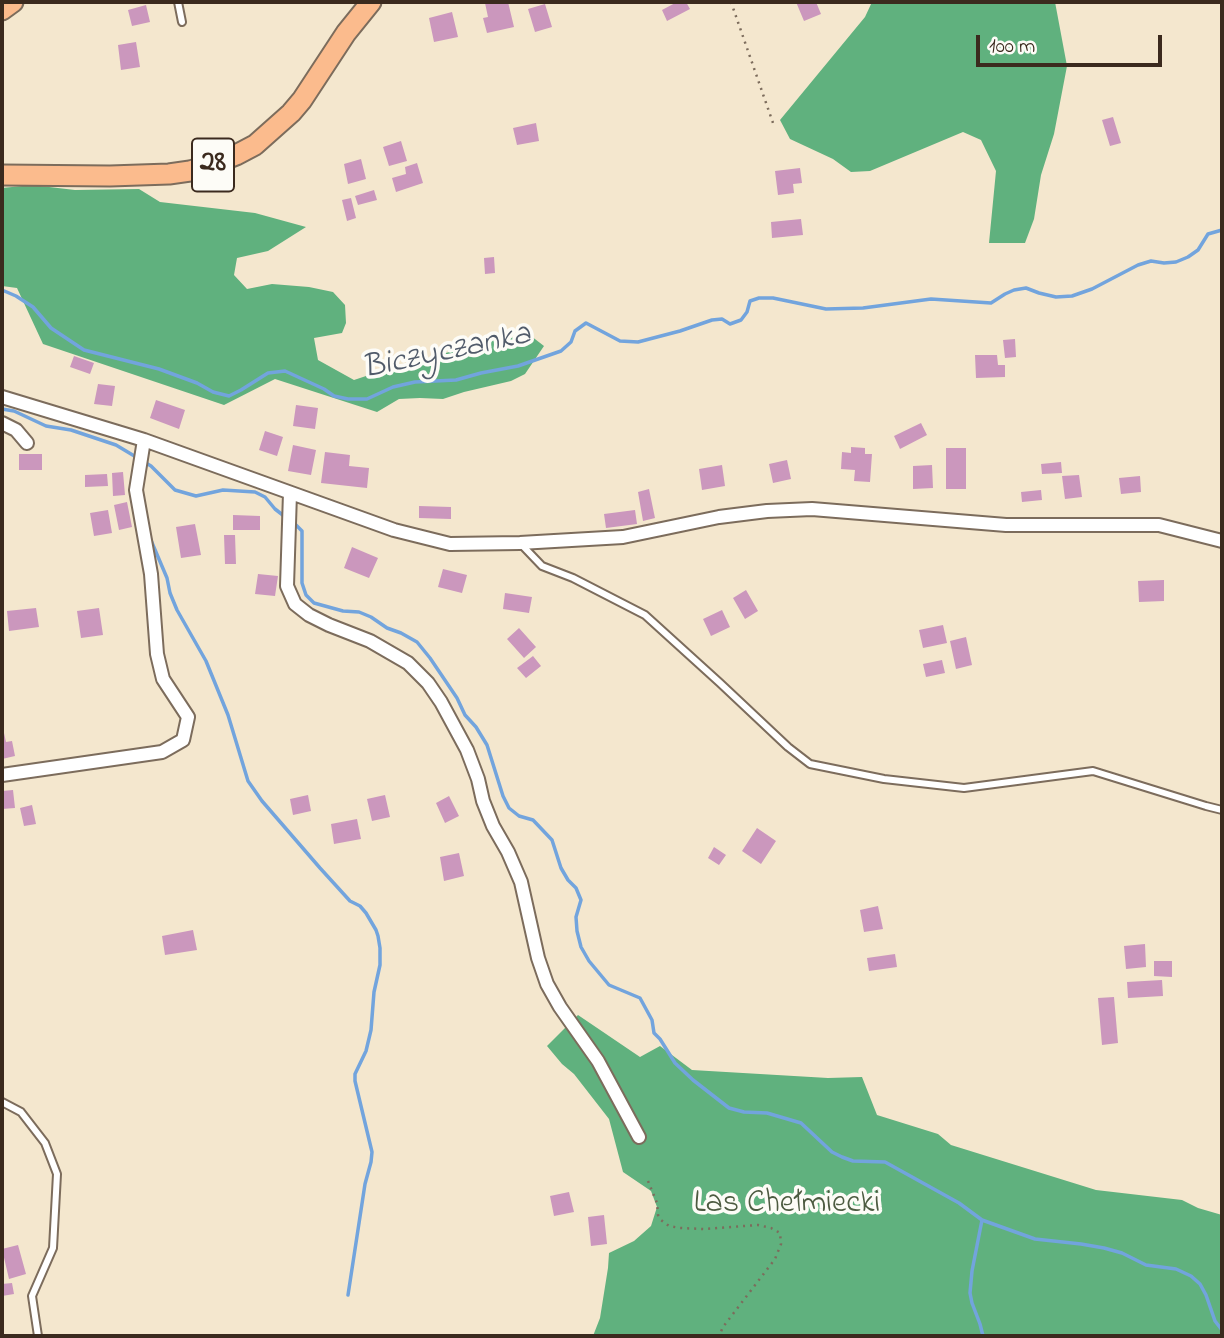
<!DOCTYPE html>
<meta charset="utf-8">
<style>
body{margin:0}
#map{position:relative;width:1224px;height:1338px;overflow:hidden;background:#f4e7ce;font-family:"Indie Flower",sans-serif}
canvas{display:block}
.frame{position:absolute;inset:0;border:4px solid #3b2a1e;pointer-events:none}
.scale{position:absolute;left:976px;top:35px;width:186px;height:32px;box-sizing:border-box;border:4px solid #3b2a1e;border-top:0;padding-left:9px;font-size:21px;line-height:24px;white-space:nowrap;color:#3b2a1e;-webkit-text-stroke:5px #fdfcf7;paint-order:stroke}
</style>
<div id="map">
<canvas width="1224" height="1338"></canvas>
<div class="frame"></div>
<div class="scale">100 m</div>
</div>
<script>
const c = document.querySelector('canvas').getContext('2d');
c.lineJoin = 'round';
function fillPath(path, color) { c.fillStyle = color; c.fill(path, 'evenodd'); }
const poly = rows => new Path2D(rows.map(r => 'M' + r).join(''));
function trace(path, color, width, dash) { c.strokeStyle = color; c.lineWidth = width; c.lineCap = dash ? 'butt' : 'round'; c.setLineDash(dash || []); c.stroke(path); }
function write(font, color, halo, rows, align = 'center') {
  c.font = font + ' "Indie Flower",sans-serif'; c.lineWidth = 7; c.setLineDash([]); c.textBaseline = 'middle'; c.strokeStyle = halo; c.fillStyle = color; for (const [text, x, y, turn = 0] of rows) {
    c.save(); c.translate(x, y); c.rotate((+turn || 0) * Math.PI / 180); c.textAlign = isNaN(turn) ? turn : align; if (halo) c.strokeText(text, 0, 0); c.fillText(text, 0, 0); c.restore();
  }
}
const forest = poly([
 [872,2,1055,2,1067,66,1054,134,1041,175,1034,219,1025,243,989,243,996,171,981,140,963,132,870,171,851,172,833,159,790,139,780,120,865,17],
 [32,185,75,190,139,189,160,202,255,213,306,227,268,251,237,258,234,275,247,289,272,284,309,287,333,292,345,305,346,323,342,333,314,338,318,360,354,380,381,371,496,339,531,336,544,346,525,374,511,381,464,392,443,399,420,398,399,399,377,412,275,379,224,405,43,344,17,288,2,286,2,188],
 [578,1015,640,1057,660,1046,692,1070,828,1078,862,1077,877,1115,938,1134,951,1145,1096,1190,1182,1200,1198,1208,1222,1215,1222,1336,593,1336,600,1318,608,1268,609,1253,634,1241,651,1226,657,1207,651,1191,623,1172,609,1119,574,1074,562,1064,547,1046]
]);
const stream = poly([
 [2,290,16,296,33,307,51,328,84,350,159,369,197,383,213,392,229,396,241,390,268,373,285,371,324,389,334,396,348,399,367,399,393,387,415,382,456,380,481,373,518,366,561,351,571,342,575,331,586,323,620,341,638,342,680,331,712,320,722,319,730,324,741,320,747,312,750,301,759,298,773,298,826,309,863,308,931,299,991,303,1005,294,1014,290,1026,288,1039,293,1056,297,1072,296,1092,289,1138,265,1151,261,1164,263,1176,262,1188,257,1198,250,1208,234,1222,230],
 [2,409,14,411,46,426,71,430,116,445,151,466,175,490,196,496,223,490,255,492,265,497,275,509,284,516],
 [291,520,302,531,302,583,306,595,314,603,343,611,359,612,371,617,387,628,401,633,417,642,430,658,457,698,465,715,476,727,487,745,503,796,509,808,519,816,533,820,552,840,561,868,568,880,576,888,581,900,576,917,577,931,581,947,589,961,609,985,640,998,652,1020,654,1033,660,1039,675,1063,693,1080,729,1108,744,1112,767,1113,801,1123,832,1152,842,1157,853,1161,885,1162,959,1203,982,1220,1035,1239,1081,1244,1104,1248,1122,1253,1146,1265,1176,1269,1191,1276,1200,1284,1206,1295,1215,1321,1222,1330],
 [150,538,167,578,170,593,177,610,206,661,228,715,248,781,262,801,320,868,350,901,360,906,366,913,376,930,378,936,380,948,380,965,374,992,371,1030,366,1051,355,1074,355,1081,372,1152,371,1162,365,1184,348,1295],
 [982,1220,972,1271,970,1293,972,1303,980,1324,983,1336]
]);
const building = poly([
 [490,2,508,2,514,27,487,33,483,18,488,17,485,3],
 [677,2,686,2,690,9,667,21,662,10],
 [796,2,816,2,821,14,804,21],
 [545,4,552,27,535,32,528,9],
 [146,5,150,22,132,26,128,10],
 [452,12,458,37,434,42,429,18],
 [136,42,140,67,121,70,118,45],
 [1113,117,1121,143,1110,146,1102,120],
 [536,123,539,141,517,145,513,128],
 [401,141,407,161,389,166,383,147],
 [361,159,366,179,348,184,344,164],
 [417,163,423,183,396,192,392,178,406,174,405,167],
 [800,168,802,183,793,184,794,193,778,195,775,171],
 [374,190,377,200,358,205,355,196],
 [351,198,356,218,347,221,342,200],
 [801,219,803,235,772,238,771,222],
 [494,257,495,273,485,274,484,258],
 [1015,339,1016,357,1005,358,1003,340],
 [975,355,997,355,998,365,1005,365,1005,377,976,378],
 [74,356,94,363,90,374,70,367],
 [98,384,115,386,112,406,94,404],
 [156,400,185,410,179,429,150,418],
 [296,405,318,408,315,429,293,426],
 [921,423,927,435,900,449,894,436],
 [265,431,283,437,277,456,259,450],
 [293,445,316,450,311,475,288,471],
 [851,447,865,448,865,454,872,454,870,482,854,481,855,470,841,469,842,452,851,453],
 [946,448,966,448,966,489,946,489],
 [325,452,350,455,349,466,369,468,367,488,321,483],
 [19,454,42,454,42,470,19,470],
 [787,460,791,479,773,483,769,464],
 [1061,462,1062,473,1042,474,1041,464],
 [722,465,725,486,702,490,699,469],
 [932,465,933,488,913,489,913,466],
 [123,472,125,495,113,496,112,473],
 [107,474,108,486,85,487,85,475],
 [1079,475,1082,497,1065,499,1062,476],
 [1140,476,1141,492,1121,494,1119,478],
 [649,489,655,518,643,521,638,492],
 [1041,490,1042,500,1022,502,1021,492],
 [127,502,132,527,119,530,114,505],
 [419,506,451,507,451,519,419,518],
 [108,510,112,533,94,536,90,513],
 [635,510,637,524,606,528,604,514],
 [233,515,260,516,260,530,233,530],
 [195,524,201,555,181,558,176,527],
 [224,535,235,535,236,564,225,564],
 [352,547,378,558,369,578,344,568],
 [443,569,467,575,462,593,438,587],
 [258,574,278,576,275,596,255,594],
 [1164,580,1164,601,1139,602,1138,581],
 [746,590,758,611,745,619,733,598],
 [505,593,532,597,529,613,503,609],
 [36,608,39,627,9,631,7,611],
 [99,608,103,635,81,638,77,611],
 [722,610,730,627,711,636,703,619],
 [943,625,947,643,923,648,919,630],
 [519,628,536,647,524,658,507,639],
 [966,637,972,665,956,669,950,641],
 [533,656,541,666,526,678,517,668],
 [942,660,945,673,926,677,923,664],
 [2,733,4,733,6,742,12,741,15,756,2,759],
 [13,790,15,808,2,809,2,791],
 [308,795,311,811,293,815,290,799],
 [385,795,390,817,372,821,367,799],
 [449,796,459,816,445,823,436,803],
 [32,805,36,824,24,826,20,808],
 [357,819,361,839,334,844,331,824],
 [757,828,776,841,761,864,742,851],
 [714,847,726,855,719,865,708,858],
 [459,853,464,876,444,881,440,857],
 [878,906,883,929,864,932,860,910],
 [193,930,197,950,165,955,162,936],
 [1145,944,1146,967,1126,969,1124,946],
 [895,954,897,967,869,971,867,958],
 [1154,961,1172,961,1172,977,1154,976],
 [1162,980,1163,996,1128,998,1127,982],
 [1114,997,1118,1043,1102,1045,1098,998],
 [569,1192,574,1212,554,1216,550,1196],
 [604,1215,607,1244,591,1246,588,1217],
 [18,1245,26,1274,9,1279,2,1249],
 [12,1283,14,1294,2,1296,2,1284]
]);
const path = poly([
 [731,2,773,123],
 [648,1181,657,1203,658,1215,661,1220,669,1226,680,1228,704,1229,758,1225,771,1228,780,1233,781,1244,775,1259,723,1327,719,1336]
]);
const lane = poly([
 [178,2,182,22],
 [520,543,542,566,573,578,645,615,720,683,788,747,810,764,884,779,964,788,1093,771,1206,806,1222,810],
 [2,1102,21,1112,45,1143,57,1174,53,1248,32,1296,38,1336]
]);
const street = poly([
 [2,397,144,440,394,530,450,544,520,543,623,537,719,517,767,511,812,509,1006,525,1159,525,1222,541],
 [2,423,16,430,27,443],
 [290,493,287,586,295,604,309,615,329,625,370,641,408,663,428,683,441,702,467,750,478,779,483,801,493,826,508,852,521,882,538,958,547,984,560,1007,598,1061,639,1137],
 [2,775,162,752,183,740,188,717,163,679,157,654,151,574,136,490,144,440]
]);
const primary = poly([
 [2,10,13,2],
 [2,175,110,176,169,174,190,171,211,165,236,155,255,145,291,113,302,100,346,33,371,2]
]);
const shields = [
 [213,165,42]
];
const shieldNames = [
 ["28",213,165]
];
const parkNames = [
 ["Las Chełmiecki",787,1206]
];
const waterNames = [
 ["Biczyczanka",447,354,-12]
];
fillPath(forest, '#60b17e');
trace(stream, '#72a4dd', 3.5);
fillPath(building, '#cb97bd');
trace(lane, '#7c6c5c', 10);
trace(street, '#7c6c5c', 16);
trace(primary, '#7c6c5c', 23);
trace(path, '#7c6c5c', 2.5, [2, 5]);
trace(lane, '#fff', 6);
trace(street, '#fff', 12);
trace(primary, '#fbbb8d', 19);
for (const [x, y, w] of shields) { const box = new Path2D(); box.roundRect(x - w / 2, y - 26.5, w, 53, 5); c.fillStyle = '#fdfcf7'; c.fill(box); trace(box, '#3b2a1e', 2); }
write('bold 30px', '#3b2a1e', null, shieldNames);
write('32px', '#4d5b41', '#fdfcf7', parkNames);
write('italic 33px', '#515b6a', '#fdfcf7', waterNames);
</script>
